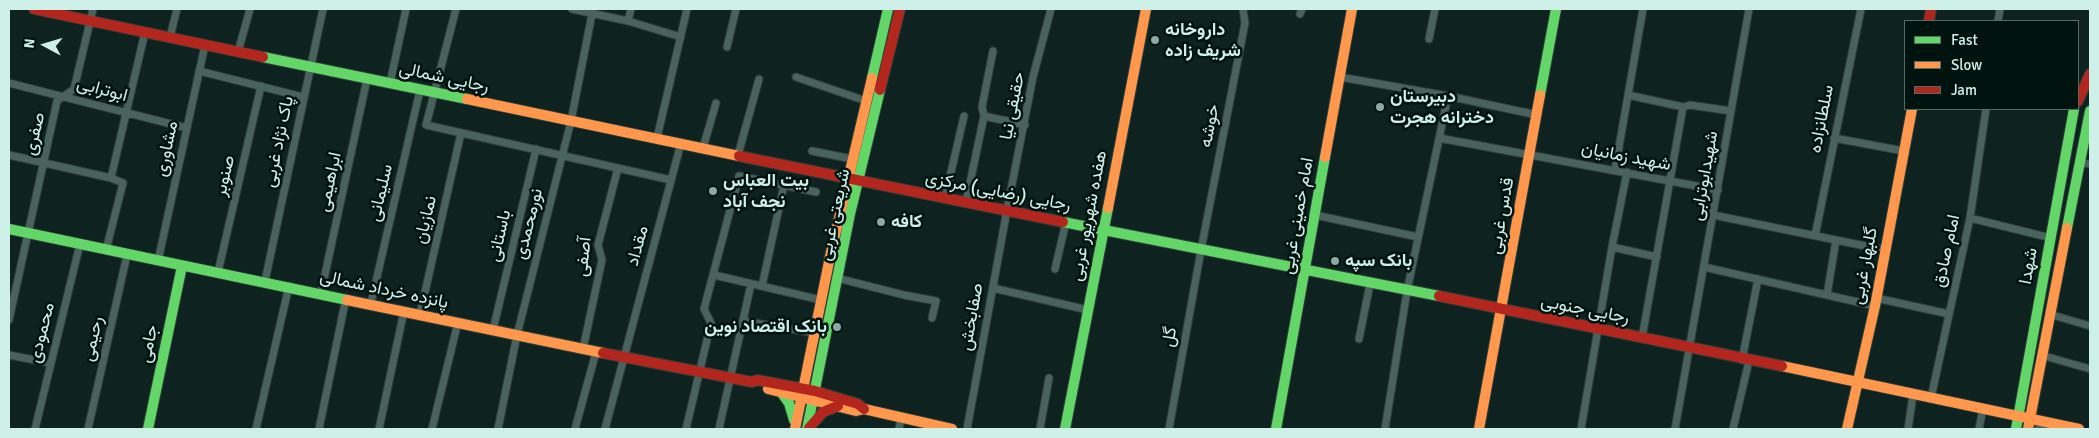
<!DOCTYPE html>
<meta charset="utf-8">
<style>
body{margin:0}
#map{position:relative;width:2099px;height:438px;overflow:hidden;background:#0e2320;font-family:Signika,sans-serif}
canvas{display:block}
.frame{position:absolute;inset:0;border:10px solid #cfefe9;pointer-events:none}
.legend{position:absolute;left:1904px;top:20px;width:175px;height:90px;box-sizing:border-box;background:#00130f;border:1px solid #536b66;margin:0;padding:6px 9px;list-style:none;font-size:15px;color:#cfefe9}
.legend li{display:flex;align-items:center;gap:10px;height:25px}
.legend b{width:25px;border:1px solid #536b66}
.north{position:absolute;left:20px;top:20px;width:50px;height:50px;-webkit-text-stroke:4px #00130f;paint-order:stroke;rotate:276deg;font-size:14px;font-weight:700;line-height:20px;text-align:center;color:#cfefe9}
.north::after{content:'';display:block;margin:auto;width:18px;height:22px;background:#cfefe9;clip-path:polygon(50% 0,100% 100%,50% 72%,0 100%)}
</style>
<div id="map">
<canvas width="2099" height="438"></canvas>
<div class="frame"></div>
<ul class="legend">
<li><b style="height:6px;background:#63d668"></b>Fast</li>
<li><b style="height:6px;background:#ff974d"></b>Slow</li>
<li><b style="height:6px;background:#b3261e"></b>Jam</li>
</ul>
<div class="north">N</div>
</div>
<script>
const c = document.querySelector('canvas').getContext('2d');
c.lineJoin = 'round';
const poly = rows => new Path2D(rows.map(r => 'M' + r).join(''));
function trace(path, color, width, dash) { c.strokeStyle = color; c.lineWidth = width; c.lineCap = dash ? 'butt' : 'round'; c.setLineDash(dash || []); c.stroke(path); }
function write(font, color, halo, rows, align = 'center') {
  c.font = font + ' Signika,Vazirmatn,sans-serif'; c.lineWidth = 5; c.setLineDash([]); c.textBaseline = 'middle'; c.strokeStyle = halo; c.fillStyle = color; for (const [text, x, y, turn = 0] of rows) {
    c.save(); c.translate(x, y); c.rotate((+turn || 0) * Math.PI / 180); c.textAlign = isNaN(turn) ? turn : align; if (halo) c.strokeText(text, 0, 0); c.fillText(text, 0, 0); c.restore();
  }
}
const street = poly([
 [456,9,426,125,671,180],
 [572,9,628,21,681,37],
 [1300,14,1302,9],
 [628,21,631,9],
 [1998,21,2000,9],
 [170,37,177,9],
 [1429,39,1435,9],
 [727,47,736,9],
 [238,52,250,9],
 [199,71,303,97],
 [796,77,866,101],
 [1340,77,1448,96,1537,115],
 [9,83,187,128],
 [390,83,406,9],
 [1628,95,1683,107,1690,105,1731,111],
 [984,116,1025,125],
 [657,138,687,9],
 [1439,138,1718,190],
 [1834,138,1904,151],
 [703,148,716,103],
 [812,151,852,159],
 [9,155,111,178,123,183,106,250],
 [738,155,759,79],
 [2080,163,2090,164],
 [1615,170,1643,9],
 [111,178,145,32],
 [945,198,964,116],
 [966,202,984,116,982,107,993,51],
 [1315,215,1418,237],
 [1713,215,1885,250],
 [1970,218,2051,238],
 [1815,236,1861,9],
 [1612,247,1657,257],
 [158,261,205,45],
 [1704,267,1875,306],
 [1055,269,1066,222],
 [218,272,261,86],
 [714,275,821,300],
 [837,278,904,295,936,301,932,318],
 [265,281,323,9],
 [762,286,784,185],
 [993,288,1088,310],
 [321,293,367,79],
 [1827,295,1836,240],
 [1876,298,1949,314],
 [371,303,420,90],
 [420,314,461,133],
 [2049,314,2090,326],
 [9,320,57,101,74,89,93,9],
 [743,321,815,333],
 [493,330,536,149],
 [1642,338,1683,107],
 [1359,339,1370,284],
 [583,349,602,260,598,245,618,168],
 [9,355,50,363],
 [2041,355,2090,369],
 [1742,360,1758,279],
 [1931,398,1970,218,1986,109],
 [35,429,80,244],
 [88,429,127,255],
 [256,429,289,286],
 [319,429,346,298],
 [379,429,404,311],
 [432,429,458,322],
 [498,429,517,335,571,121,593,9],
 [575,429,596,352],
 [605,429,681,143],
 [686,429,711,323,704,309,739,176,816,192],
 [719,429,751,284],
 [899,429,901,418],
 [967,429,1007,210,1033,77,1051,9],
 [1040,429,1049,378],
 [1169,429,1201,250,1245,23,1243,9],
 [1385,429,1407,291,1448,96],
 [1581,429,1612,247,1627,172],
 [1675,429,1749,9],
 [1733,429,1749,361],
 [1908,429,1913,395],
 [1979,429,1983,408],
 [2038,429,2052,425]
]);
const fast = poly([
 [263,57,467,99],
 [872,78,888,9],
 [1540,95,1556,9],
 [1063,222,1439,296],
 [2067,228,2090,111],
 [9,229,347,300],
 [781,392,789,403,794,420],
 [148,429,182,266],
 [807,429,850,214,880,90],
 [1065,429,1108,208],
 [1276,429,1325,157],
 [2016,429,2074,109]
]);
const slow = poly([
 [467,99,739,156],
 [1325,157,1352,9],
 [1108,208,1146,9],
 [347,300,603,353],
 [1782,366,2079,429],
 [768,389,856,411,864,409,952,429],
 [795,429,831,252,872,78],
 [1479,429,1540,95],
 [1847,429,1875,306,1912,109],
 [2028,429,2067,228]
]);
const jam = poly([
 [34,9,263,57],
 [1929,21,1931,9],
 [880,90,900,9],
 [2078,101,2090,74],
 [739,156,1063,222],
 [1439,296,1782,366],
 [603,353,752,382,757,380,815,391,858,404,864,409],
 [809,428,823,412,838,406]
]);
const markers = [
 [1155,40,5,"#8ba8a3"],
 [1380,107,5,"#8ba8a3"],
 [713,191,5,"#8ba8a3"],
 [881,222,5,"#8ba8a3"],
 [1335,261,5,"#8ba8a3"],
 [837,327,5,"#8ba8a3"]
];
const poiNames = [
 ["داروخانه",1165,30],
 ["شریف زاده",1165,51],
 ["دبیرستان",1390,97],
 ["دخترانه هجرت",1390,118],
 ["بیت العباس",723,181],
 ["نجف آباد",723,202],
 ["کافه",891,222],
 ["بانک سپه",1345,261],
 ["بانک اقتصاد نوین",827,327,"right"]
];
const streetNames = [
 ["رجایی شمالی",444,78,12],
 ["ابوترابی",102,90,15],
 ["حقیقی نیا",1013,106,-79],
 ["سلطانزاده",1822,119,-79],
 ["خوشه",1210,126,-79],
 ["صفری",35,134,-77],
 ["پاک نژاد غربی",279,142,-78],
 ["مشاوری",167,149,-78],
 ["شهید زمانیان",1626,157,11],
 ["صنوبر",225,176,-77],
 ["شهیدابوترابی",1705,176,-80],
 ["ابراهیمی",330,182,-78],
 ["رجایی (رضایی) مرکزی",998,192,11],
 ["سلیمانی",381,193,-77],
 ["شریعتی غربی",835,215,-78],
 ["هفده شهریور غربی",1089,216,-79],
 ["امام خمینی غربی",1298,216,-80],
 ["قدس غربی",1502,216,-80],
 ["نمازیان",426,220,-77],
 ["نورمحمدی",529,224,-76],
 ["باستانی",500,236,-77],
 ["مقداد",638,246,-75],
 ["امام صادق",1947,251,-78],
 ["آصفی",584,257,-84],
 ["گلبهار غربی",1865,266,-79],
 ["شهدا",2029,266,-80],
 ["پانزده خرداد شمالی",384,290,12],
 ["رجایی جنوبی",1585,310,11],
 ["صفابخش",972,317,-80],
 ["محمودی",42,333,-76],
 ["گل",1170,337,-80],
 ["رحیمی",93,339,-77],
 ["جامی",149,344,-78]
];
trace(street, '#2d3d3a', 9);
trace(fast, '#2d3d3a', 12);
trace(slow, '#2d3d3a', 12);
trace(jam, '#2d3d3a', 12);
trace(street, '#4a625e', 7);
trace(fast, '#63d668', 10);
trace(slow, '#ff974d', 10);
trace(jam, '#b3261e', 10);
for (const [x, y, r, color] of markers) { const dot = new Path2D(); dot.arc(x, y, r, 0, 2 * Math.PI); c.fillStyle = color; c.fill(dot); trace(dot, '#00130f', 2); }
write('bold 18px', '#cfefe9', '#00130f', poiNames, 'left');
write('18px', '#cfefe9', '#00130f', streetNames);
</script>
